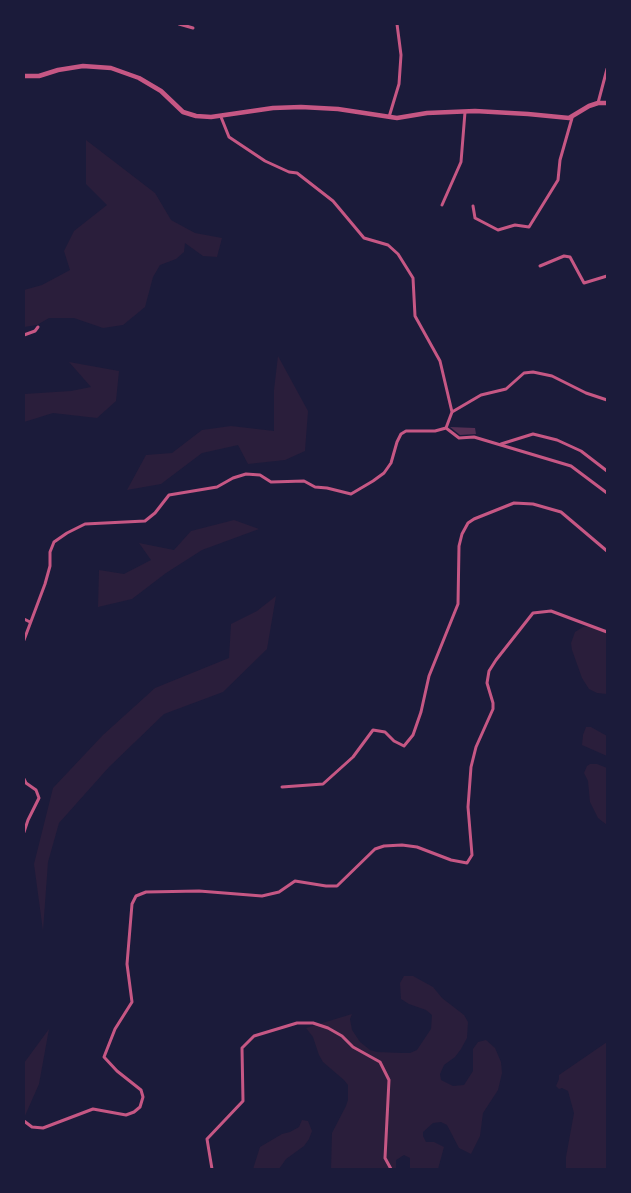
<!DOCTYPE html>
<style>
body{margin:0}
#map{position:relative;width:631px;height:1193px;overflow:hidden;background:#1b1b3a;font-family:Manrope,sans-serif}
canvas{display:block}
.frame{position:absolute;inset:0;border:25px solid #1b1b3a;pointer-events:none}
</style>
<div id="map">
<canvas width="631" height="1193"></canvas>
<div class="frame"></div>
</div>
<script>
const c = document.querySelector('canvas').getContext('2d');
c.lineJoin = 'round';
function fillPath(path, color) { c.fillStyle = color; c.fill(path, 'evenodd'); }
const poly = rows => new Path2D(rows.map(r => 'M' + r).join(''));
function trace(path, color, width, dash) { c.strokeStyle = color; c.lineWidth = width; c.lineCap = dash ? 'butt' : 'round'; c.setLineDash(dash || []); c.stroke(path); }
const green = poly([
 [86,140,155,193,171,220,195,233,222,238,217,257,203,256,185,243,184,252,176,259,160,265,153,277,145,307,123,325,103,328,74,318,49,318,37,325,24,327,24,290,42,285,70,270,64,251,74,231,107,205,86,184],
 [278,356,308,411,305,451,285,460,248,464,238,445,202,453,161,484,127,490,146,455,172,453,202,430,231,426,274,431,274,390],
 [69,362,119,371,116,401,97,418,53,413,24,422,24,394,71,391,91,387],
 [234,520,259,529,202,550,166,573,132,599,98,607,99,570,124,574,151,560,139,543,174,550,191,531],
 [276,596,267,649,223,692,164,714,109,767,59,823,48,862,43,931,34,864,53,788,103,735,155,688,229,658,231,624,257,611],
 [591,626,607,634,607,694,597,693,589,689,582,678,572,650,571,643,575,632,583,627],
 [586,727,591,727,607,736,607,756,582,745,583,735],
 [590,764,597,764,607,768,607,825,598,818,590,802,588,781,584,773,587,766],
 [404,976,413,976,433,987,442,998,464,1015,468,1022,467,1038,461,1049,455,1057,444,1065,440,1074,441,1080,453,1086,464,1085,473,1071,473,1049,478,1042,486,1040,495,1048,501,1062,502,1073,498,1090,483,1113,480,1136,471,1154,459,1148,447,1125,441,1122,433,1123,423,1132,423,1136,426,1142,434,1142,444,1147,438,1169,410,1169,410,1158,404,1155,396,1160,396,1169,331,1169,332,1133,346,1106,348,1100,348,1085,344,1080,323,1062,319,1055,313,1037,306,1028,352,1014,350,1019,352,1030,360,1042,370,1050,377,1052,402,1053,410,1053,417,1050,431,1029,432,1015,426,1010,409,1004,401,999,400,983],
 [49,1029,39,1084,24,1118,24,1063],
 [607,1042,607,1169,566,1169,566,1157,574,1113,568,1091,562,1088,559,1089,556,1086,559,1079,559,1075],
 [302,1120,308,1121,312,1131,309,1139,304,1146,286,1159,279,1169,253,1169,260,1147,282,1134,290,1132,299,1127]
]);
const building = poly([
 [450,427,475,428,476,434,460,435]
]);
const minor = poly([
 [179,24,193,28],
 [598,103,607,69],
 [221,117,229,137,265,161,289,172,297,173,333,201,364,238,388,245,398,254,413,278,415,316,440,361,452,412,446,428,459,438,474,437,571,466,607,493],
 [389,117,399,84,401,55,397,24],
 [442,205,461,162,465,112],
 [473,206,475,218,498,230,515,225,529,227,558,180,560,160,572,118],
 [540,266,564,256,570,257,584,283,607,276],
 [24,335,35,331,38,327],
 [452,412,481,395,506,389,524,373,533,372,552,376,586,393,607,400],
 [501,444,533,434,557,440,581,451,607,471],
 [24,619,30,622],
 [24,640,45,584,50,566,50,552,54,542,67,533,85,524,145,521,155,513,169,495,217,487,233,478,246,474,260,475,271,482,304,481,315,487,327,488,351,494,373,481,384,473,391,463,397,442,401,434,406,431,435,431,446,428],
 [24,779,26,783,36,790,39,798,28,820,24,832],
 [282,787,323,784,353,757,373,730,385,732,394,741,404,746,413,735,421,712,429,676,458,604,459,546,462,534,468,523,474,519,514,503,533,504,561,512,607,551],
 [24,1121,32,1127,43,1128,93,1109,126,1115,134,1112,140,1107,143,1097,141,1090,117,1071,104,1057,115,1029,132,1002,127,964,132,904,136,896,146,892,199,891,262,896,279,892,295,881,326,886,337,886,375,849,384,846,402,845,417,847,451,860,467,863,472,855,468,807,471,767,476,747,493,709,493,703,487,683,489,671,496,660,533,613,551,611,607,632],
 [212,1169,207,1139,243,1101,242,1048,254,1036,297,1023,313,1023,328,1028,342,1036,353,1047,380,1062,389,1080,385,1158,391,1169]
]);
const tertiary = poly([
 [24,76,39,76,58,70,83,66,111,68,139,78,161,91,183,112,196,116,211,117,273,108,301,107,338,109,397,118,427,113,475,111,528,114,569,118,589,106,598,103,607,103]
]);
fillPath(green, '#2a1e3b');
fillPath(building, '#542f53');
trace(minor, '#c65784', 3);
trace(tertiary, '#c65784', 4.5);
</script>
